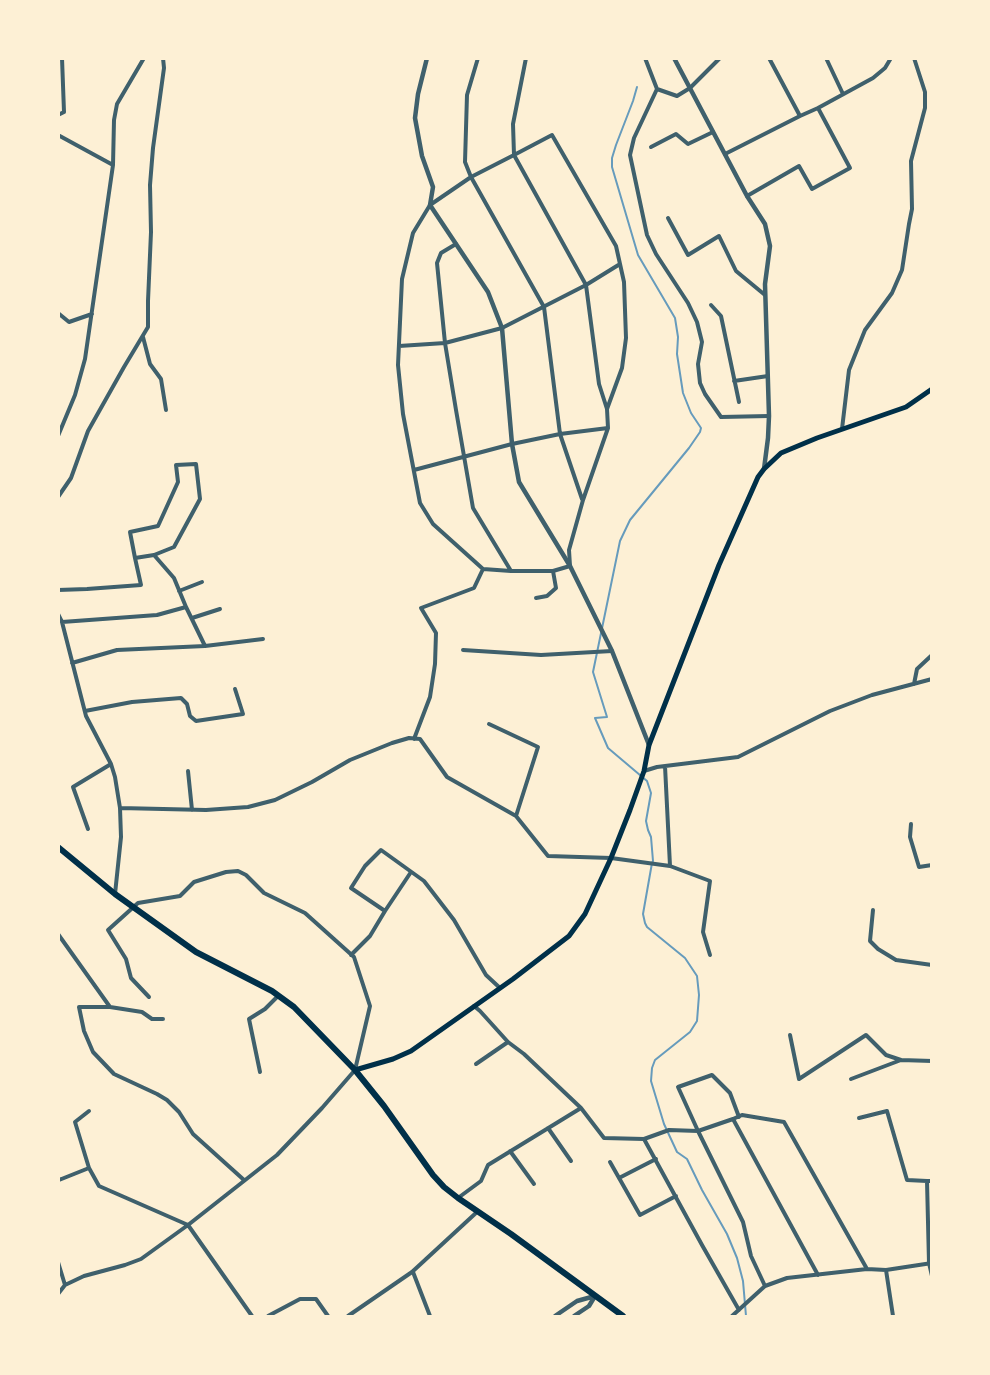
<!DOCTYPE html>
<style>
body{margin:0}
#map{position:relative;width:990px;height:1375px;overflow:hidden;background:#fdf0d5;font-family:Manrope,sans-serif}
canvas{display:block}
.frame{position:absolute;inset:0;border:60px solid #fdf0d5;pointer-events:none}
</style>
<div id="map">
<canvas width="990" height="1375"></canvas>
<div class="frame"></div>
</div>
<script>
const c = document.querySelector('canvas').getContext('2d');
c.lineJoin = 'round';
const poly = rows => new Path2D(rows.map(r => 'M' + r).join(''));
function trace(path, color, width, dash) { c.strokeStyle = color; c.lineWidth = width; c.lineCap = dash ? 'butt' : 'round'; c.setLineDash(dash || []); c.stroke(path); }
const stream = poly([
 [637,87,633,101,616,145,612,158,612,167,638,255,675,318,678,337,677,354,683,393,691,413,701,428,700,432,689,448,630,520,620,541,593,672,607,717,595,718,608,748,647,781,651,793,646,821,648,830,651,837,653,861,652,863,643,914,645,923,647,927,685,958,697,976,699,995,697,1021,690,1032,655,1060,652,1068,651,1081,664,1124,677,1152,687,1159,702,1190,727,1234,737,1258,743,1281,746,1316]
]);
const minor = poly([
 [62,58,64,112],
 [478,58,467,95,465,162,471,177,544,307,560,434,582,499],
 [526,58,513,124,514,155,586,285,599,384,607,409,608,428,583,500,569,550,570,566,553,571,511,571,483,569,433,524,420,503,403,414,398,365,402,279,413,233,430,205,471,177,514,155,552,135,616,246,624,282,626,338,622,368,607,409],
 [645,58,657,89,634,138,630,155,647,235,656,254,688,303,697,322,702,342,698,364,700,383,705,394,721,417,769,416],
 [826,58,843,94],
 [657,89,677,96,690,88,720,58],
 [818,108,873,78,885,68,891,58],
 [58,115,64,112],
 [58,135,113,165],
 [651,147,676,134,688,144,713,132],
 [725,154,800,116,769,58],
 [747,196,799,166,812,189,850,168,818,108,800,116],
 [668,218,688,255,719,236,736,271,765,295],
 [456,244,441,253,437,263,445,343,456,410,473,508,511,571],
 [711,305,721,316,739,402],
 [58,313,69,322,92,314],
 [143,337,150,364,161,379,166,410],
 [399,346,445,343,502,328,586,285,620,264],
 [734,381,768,376],
 [842,429,849,370,865,330,892,293,902,270,909,224,912,209,911,161,925,108,925,92,914,58],
 [58,436,75,395,85,359,113,165,114,120,117,104,144,58],
 [414,470,512,444,560,434,608,428],
 [58,497,71,478,88,431,124,367,148,327,148,301,151,232,150,185,153,148,164,68,163,58],
 [58,590,87,589,141,585,135,558,130,532,158,526,178,482,176,465,196,464,200,499,174,547,154,555,135,558],
 [179,591,202,582],
 [536,598,547,596,556,588,553,571],
 [186,607,205,646],
 [58,614,62,622,86,716,111,764,115,777,120,808,121,837,115,894],
 [192,618,220,609],
 [62,622,157,615,186,607,174,578,154,555],
 [463,650,541,655,612,651],
 [72,663,117,650,205,646,263,639],
 [914,684,917,669,932,655],
 [85,711,132,702,181,698,187,704,190,716,196,721,243,714,235,689],
 [489,724,538,747,516,816],
 [414,739,430,697,435,664,436,633,421,608,474,588,483,569],
 [665,766,670,866],
 [188,771,192,810],
 [644,771,657,767,738,757,830,711,872,695,932,679],
 [120,808,206,810,248,807,275,800,312,782,350,760,392,743,409,738,420,739,447,777,516,816,548,856,611,858,670,866,710,881,703,932,710,955],
 [911,824,910,837,919,867,932,865],
 [88,829,73,787,111,764],
 [411,872,385,911,351,888,365,866,381,850,424,881,454,920,486,975,500,988],
 [873,910,870,941,878,949,896,960,932,965],
 [58,934,110,1007,79,1007,84,1031,93,1052,114,1074,157,1094,167,1100,179,1112,193,1134,244,1180],
 [351,955,370,936,385,911],
 [474,1006,480,1011,508,1042,524,1054,581,1108,604,1138,644,1139,702,1245,739,1310],
 [110,1007,142,1012,152,1019,163,1019],
 [790,1035,799,1079,866,1035,886,1055,901,1060],
 [476,1064,508,1042],
 [260,1072,249,1019,265,1009,278,996],
 [851,1079,901,1060,932,1061],
 [859,1118,887,1111,907,1180,927,1181],
 [733,1119,698,1131,743,1222,751,1256,765,1286],
 [548,1128,571,1161],
 [644,1139,669,1130,698,1131,678,1087,712,1075,730,1093,739,1117],
 [510,1151,534,1184],
 [610,1162,640,1215,676,1196],
 [89,1168,75,1122,89,1111],
 [58,1177,59,1180,89,1168,99,1186,188,1225,252,1316],
 [619,1178,656,1159],
 [932,1181,927,1181,929,1263,932,1276],
 [458,1198,481,1181,488,1165,581,1108],
 [58,1262,65,1285],
 [886,1270,893,1316],
 [413,1272,430,1316],
 [818,1275,733,1119,742,1115,784,1122,867,1269],
 [58,1294,65,1285,84,1276,125,1265,141,1259,188,1225,277,1155,322,1108,355,1070,370,1006,354,957,305,913,264,893,246,875,238,871,226,872,194,882,180,896,138,903,108,930,126,959,131,978,149,997],
 [268,1316,300,1299,316,1299,328,1316],
 [348,1316,412,1272,477,1212],
 [732,1316,765,1286,787,1278,867,1269,886,1270,932,1263]
]);
const tertiary = poly([
 [427,58,418,94,415,118,422,156,433,187,430,205,488,292,502,328,512,444,519,482,570,566,612,651,649,745],
 [674,58,747,196,765,224,770,246,765,284,769,416,768,438,764,469],
 [555,1316,577,1301,595,1296],
 [574,1316,589,1306,595,1296]
]);
const secondary = poly([
 [355,1070,393,1059,411,1051,513,979,569,936,585,914,611,858,630,810,644,771,649,745,719,565,758,477,764,469,781,453,817,438,906,407,932,389]
]);
const primary = poly([
 [58,847,115,894,196,952,272,991,294,1007,355,1070,384,1106,433,1175,444,1187,458,1198,511,1234,623,1316]
]);
trace(stream, '#669bbc', 2);
trace(minor, '#3f606c', 4);
trace(tertiary, '#3f606c', 4.5);
trace(secondary, '#003049', 5);
trace(primary, '#003049', 6);
</script>
